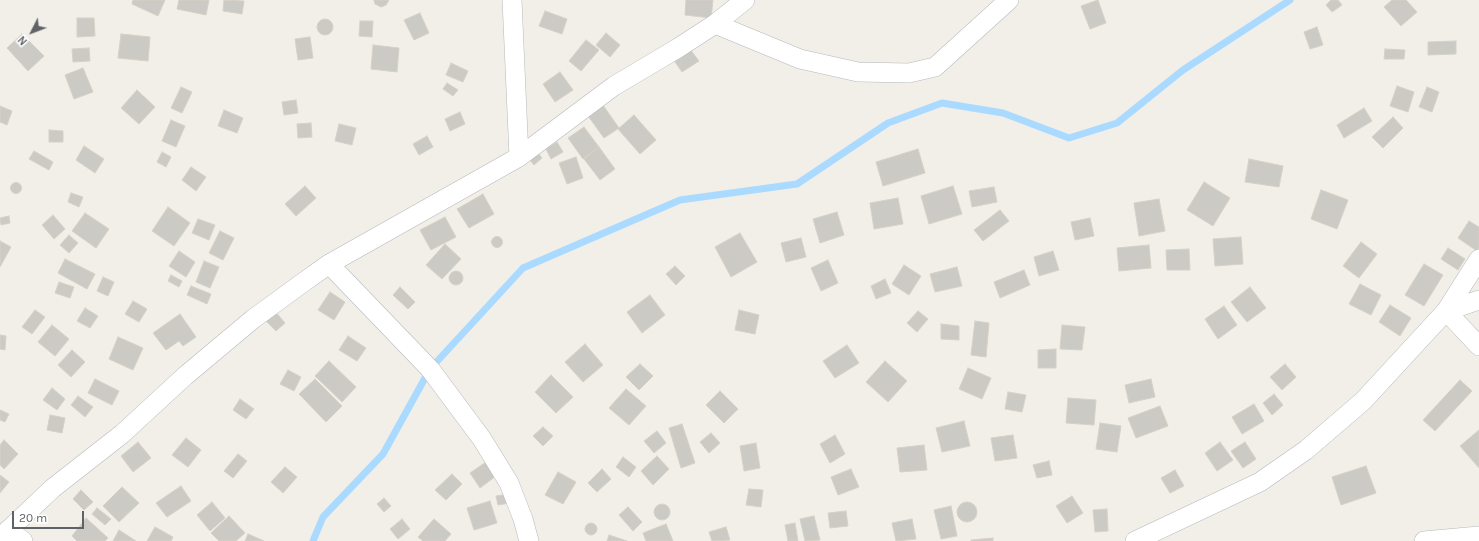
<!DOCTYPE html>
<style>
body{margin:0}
#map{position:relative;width:1479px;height:541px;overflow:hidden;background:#f1efe8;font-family:Karla,sans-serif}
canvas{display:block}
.north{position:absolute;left:12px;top:12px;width:40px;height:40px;-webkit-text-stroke:3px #fff;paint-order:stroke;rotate:228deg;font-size:11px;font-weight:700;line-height:16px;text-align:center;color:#5f6368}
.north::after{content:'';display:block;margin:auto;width:14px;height:18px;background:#5f6368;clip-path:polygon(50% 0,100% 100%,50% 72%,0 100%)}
.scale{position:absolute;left:12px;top:511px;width:72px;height:18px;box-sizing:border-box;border:2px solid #5f6368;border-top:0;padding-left:5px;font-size:12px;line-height:14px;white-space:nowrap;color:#5f6368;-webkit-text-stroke:3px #fff;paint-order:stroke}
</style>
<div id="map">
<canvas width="1479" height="541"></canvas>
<div class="north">N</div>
<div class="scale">20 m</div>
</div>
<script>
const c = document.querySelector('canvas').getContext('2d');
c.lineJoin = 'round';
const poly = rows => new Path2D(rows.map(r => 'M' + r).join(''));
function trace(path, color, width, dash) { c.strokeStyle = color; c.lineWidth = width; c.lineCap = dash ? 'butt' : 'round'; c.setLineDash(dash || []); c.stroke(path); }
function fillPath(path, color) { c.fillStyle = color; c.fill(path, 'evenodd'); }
const stream = poly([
 [313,541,323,517,383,454,430,369,523,268,680,200,797,184,888,123,942,103,1003,113,1069,138,1117,123,1183,70,1290,0]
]);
const building = poly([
 [133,0,165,0,158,16,132,4,133,0],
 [179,0,209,0,206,15,177,9,179,0],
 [224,0,244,1,242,14,223,11,224,0],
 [374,0,389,0,386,5,381,7,375,4,374,0],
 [686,0,713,0,711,18,685,15,686,0],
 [1098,0,1106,23,1090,29,1081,6,1098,0],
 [1331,0,1338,0,1342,5,1332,12,1326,5,1331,0],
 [1392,0,1406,0,1417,12,1401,26,1384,7,1392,0],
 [545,11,567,19,562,34,539,26,545,11],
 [420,13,429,33,414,40,404,20,420,13],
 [77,18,94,18,95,36,77,37,77,18],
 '317 27a8 8 0 1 1 16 0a8 8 0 1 1-16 0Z',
 [360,21,373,21,372,37,359,36,360,21],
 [1317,27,1323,45,1310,49,1304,32,1317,27],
 [606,33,620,45,610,57,596,45,606,33],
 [22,34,44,56,28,71,7,48,22,34],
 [121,34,150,37,148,61,118,58,121,34],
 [310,37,313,58,298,60,295,39,310,37],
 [586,40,599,50,581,71,569,61,586,40],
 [1456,41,1456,54,1428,55,1428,42,1456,41],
 [373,45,399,48,397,72,371,69,373,45],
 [89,48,90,61,73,62,72,49,89,48],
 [689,48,699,61,682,72,673,59,689,48],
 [1385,49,1405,50,1404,59,1384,59,1385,49],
 [451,63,468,71,463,82,446,75,451,63],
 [83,68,93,92,74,99,65,75,83,68],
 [560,72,573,90,555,102,543,84,560,72],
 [447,83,458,90,453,96,443,89,447,83],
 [1397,86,1414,92,1408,112,1390,106,1397,86],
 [181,87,192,92,182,113,171,108,181,87],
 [1427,87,1439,92,1432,112,1419,107,1427,87],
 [137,90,155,107,139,124,121,108,137,90],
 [598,98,619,128,604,138,583,109,598,98],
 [296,100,298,113,284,115,282,102,296,100],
 [0,106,12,111,7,125,0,122,0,106],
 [1364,108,1372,121,1344,138,1337,125,1364,108],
 [224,110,243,118,237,133,218,126,224,110],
 [460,112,465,124,450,131,445,119,460,112],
 [634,115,656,140,640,154,618,129,634,115],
 [1393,117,1403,128,1383,148,1372,137,1393,117],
 [171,120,185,126,176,147,162,141,171,120],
 [311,123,312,137,298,138,297,124,311,123],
 [339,124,356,128,352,145,335,141,339,124],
 [584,127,599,147,583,159,568,138,584,127],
 [49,130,63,131,63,142,49,142,49,130],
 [427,136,433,147,419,155,413,144,427,136],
 [557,142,563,152,551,159,546,149,557,142],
 [84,146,104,159,95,173,76,160,84,146],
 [599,147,615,169,600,180,584,159,599,147],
 [534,148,542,158,534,165,526,155,534,148],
 [918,149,925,173,883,186,876,162,918,149],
 [34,151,53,162,49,170,29,159,34,151],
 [162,152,171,157,166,167,157,162,162,152],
 [576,157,583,178,567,184,559,163,576,157],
 [1249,159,1283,166,1279,187,1245,182,1249,159],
 [191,167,206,177,196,191,182,180,191,167],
 [1204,182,1230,198,1213,226,1187,210,1204,182],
 '10.5 188a5.5 5.5 0 1 1 11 0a5.5 5.5 0 1 1-11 0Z',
 [305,186,316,198,296,216,285,204,305,186],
 [953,186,962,214,929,224,921,196,953,186],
 [994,187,997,202,972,207,969,191,994,187],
 [1321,190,1348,200,1337,229,1311,219,1321,190],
 [71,193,83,197,79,207,68,202,71,193],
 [483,194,494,214,469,228,457,209,483,194],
 [898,198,903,224,874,229,870,203,898,198],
 [1159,199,1165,231,1139,236,1134,203,1159,199],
 [168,207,190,223,174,246,152,231,168,207],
 [1000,210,1009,221,983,241,974,230,1000,210],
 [837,212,844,235,820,243,813,219,837,212],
 [85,213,109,229,96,248,72,231,85,213],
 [53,215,65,229,54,239,42,225,53,215],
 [9,216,10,223,1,225,0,218,9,216],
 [445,217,456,237,431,250,420,230,445,217],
 [1090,218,1094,236,1075,240,1071,222,1090,218],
 [198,219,215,225,209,240,192,233,198,219],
 [1469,221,1479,227,1479,248,1477,251,1458,238,1469,221],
 [220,231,234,238,223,260,209,253,220,231],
 [740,233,757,262,731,277,715,247,740,233],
 [69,235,78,243,69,253,60,245,69,235],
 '491.5 242a5.5 5.5 0 1 1 11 0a5.5 5.5 0 1 1-11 0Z',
 [1241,237,1243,264,1215,266,1213,239,1241,237],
 [801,238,806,257,786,262,781,243,801,238],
 [0,241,11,247,0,267,0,241],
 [1361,242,1377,254,1359,278,1343,266,1361,242],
 [445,244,461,259,442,279,426,265,445,244],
 [1149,245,1151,268,1119,271,1117,248,1149,245],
 [1448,248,1465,259,1458,270,1441,259,1448,248],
 [1189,249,1190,270,1167,270,1166,250,1189,249],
 [179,251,195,262,186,277,169,266,179,251],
 [1053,251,1059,270,1039,276,1034,257,1053,251],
 [65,259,95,274,87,289,58,273,65,259],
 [828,260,838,283,821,291,811,268,828,260],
 [204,261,219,267,210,288,196,282,204,261],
 [1424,264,1443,275,1424,306,1405,295,1424,264],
 [904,265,921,276,909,295,892,284,904,265],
 [675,266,685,276,676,285,666,274,675,266],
 [957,267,962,286,935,292,930,274,957,267],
 [1024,270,1030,285,1000,298,994,282,1024,270],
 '449 278a7 7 0 1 1 14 0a7 7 0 1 1-14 0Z',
 [171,275,182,281,179,287,168,281,171,275],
 [103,277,114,282,108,296,97,291,103,277],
 [885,279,891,293,876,299,871,286,885,279],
 [59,282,74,287,70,298,55,293,59,282],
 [1360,284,1381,295,1371,315,1349,304,1360,284],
 [191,286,211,294,207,304,187,295,191,286],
 [400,287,415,302,408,309,393,295,400,287],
 [1250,287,1266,308,1247,322,1231,302,1250,287],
 [330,292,345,302,334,320,318,310,330,292],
 [650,295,665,315,642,333,627,312,650,295],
 [133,301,147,309,139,322,125,314,133,301],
 [1390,305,1411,318,1400,336,1379,322,1390,305],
 [1224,306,1237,325,1218,339,1205,319,1224,306],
 [85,308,98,316,90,328,77,321,85,308],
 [35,310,45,317,32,334,22,327,35,310],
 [274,310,285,323,276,331,264,319,274,310],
 [739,310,759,315,755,334,735,330,739,310],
 [918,311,928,319,917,332,907,323,918,311],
 [180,314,196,337,183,346,179,341,166,350,153,333,180,314],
 [975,321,989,323,986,357,971,355,975,321],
 [941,324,959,326,959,340,941,339,941,324],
 [52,325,69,339,55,356,38,342,52,325],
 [1062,325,1085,327,1082,350,1060,349,1062,325],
 [0,335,6,336,5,350,0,349,0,335],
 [348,336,366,348,357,361,339,350,348,336],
 [118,337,143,348,133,370,109,359,118,337],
 [585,344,603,365,583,382,565,362,585,344],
 [847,345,859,363,835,378,823,361,847,345],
 [1056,349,1056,368,1038,368,1038,350,1056,349],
 [72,350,85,362,71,377,58,365,72,350],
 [329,361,356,387,342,402,315,376,329,361],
 [885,361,907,381,888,402,866,382,885,361],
 [640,364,653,376,639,390,626,377,640,364],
 [1285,364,1296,377,1282,390,1270,377,1285,364],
 [968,368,991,378,982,399,959,389,968,368],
 [288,370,301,377,294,391,280,384,288,370],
 [551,375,573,397,556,413,535,392,551,375],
 [95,379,119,391,112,405,88,393,95,379],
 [315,379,342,406,326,422,299,394,315,379],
 [1151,379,1155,397,1129,403,1125,385,1151,379],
 [1460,380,1472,391,1435,431,1423,420,1460,380],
 [52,388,65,399,57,410,43,400,52,388],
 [626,389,646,406,629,425,609,408,626,389],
 [720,391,738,409,724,423,706,405,720,391],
 [1008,392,1026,395,1022,412,1005,409,1008,392],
 [1274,394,1283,405,1272,415,1263,403,1274,394],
 [78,396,93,407,85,417,71,405,78,396],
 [1068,398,1096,400,1094,425,1066,423,1068,398],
 [240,399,254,409,246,419,233,410,240,399],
 [1254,404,1264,421,1242,434,1232,417,1254,404],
 [1160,406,1168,426,1136,438,1128,418,1160,406],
 [0,410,9,414,5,422,0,420,0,410],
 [50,415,65,418,62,433,47,430,50,415],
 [964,421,970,446,942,452,936,428,964,421],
 [1100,423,1121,426,1117,452,1096,449,1100,423],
 [682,424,695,463,681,468,669,428,682,424],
 [543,427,553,436,543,446,533,436,543,427],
 [1479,430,1479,468,1460,446,1479,430],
 [657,431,666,443,654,453,644,441,657,431],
 [711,433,720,443,709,453,700,442,711,433],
 [835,435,845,454,830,463,820,444,835,435],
 [1013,435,1017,458,995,461,991,438,1013,435],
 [186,438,201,450,188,467,172,455,186,438],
 [4,440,18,454,4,469,0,465,0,445,4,440],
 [138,442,151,458,133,472,121,456,138,442],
 [1220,442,1233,460,1217,471,1205,453,1220,442],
 [1245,442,1256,459,1243,468,1231,451,1245,442],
 [756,443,760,468,744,471,740,446,756,443],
 [924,445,927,470,900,472,897,448,924,445],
 [238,454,247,461,233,478,224,471,238,454],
 [657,456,669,469,653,485,641,471,657,456],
 [623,457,636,467,629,477,616,467,623,457],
 [1049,461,1052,475,1037,478,1033,465,1049,461],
 [486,462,496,476,480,488,470,473,486,462],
 [1366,466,1376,493,1341,505,1332,477,1366,466],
 [285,467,297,477,283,493,271,482,285,467],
 [602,469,611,479,597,492,588,483,602,469],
 [851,469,859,487,838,495,831,477,851,469],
 [1175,470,1184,486,1170,493,1161,478,1175,470],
 [558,472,576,482,563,504,545,495,558,472],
 [452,474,462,484,446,500,435,490,452,474],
 [0,475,9,482,0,493,0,475],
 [181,486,191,501,167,517,156,503,181,486],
 [122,487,139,503,119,522,103,506,122,487],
 [749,489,763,490,761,507,746,505,749,489],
 [81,490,93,502,84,510,73,499,81,490],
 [509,494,510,503,498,505,496,496,509,494],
 [1072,496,1083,513,1067,523,1056,506,1072,496],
 [384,498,391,506,384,512,377,504,384,498],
 [490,501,497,523,474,530,467,508,490,501],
 [212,502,225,518,210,531,197,515,212,502],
 '957 512a10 10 0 1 1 20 0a10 10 0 1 1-20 0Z',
 '654 512a8 8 0 1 1 16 0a8 8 0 1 1-16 0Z',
 [951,506,957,536,941,539,934,510,951,506],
 [628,507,642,522,633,531,619,515,628,507],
 [97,508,111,519,105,525,92,514,97,508],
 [1107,509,1108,531,1095,532,1093,510,1107,509],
 [846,511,848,526,830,528,828,513,846,511],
 [229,516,245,533,236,541,219,541,211,533,229,516],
 [814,516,820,540,805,541,800,519,814,516],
 [86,518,108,538,105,541,77,541,72,536,86,518],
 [402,519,410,529,398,539,390,529,402,519],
 [434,519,451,534,445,541,423,541,418,537,434,519],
 [912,519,916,539,896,541,892,523,912,519],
 '585 529a6 6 0 1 1 12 0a6 6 0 1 1-12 0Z',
 [795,523,798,541,788,541,785,525,795,523],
 [666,524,673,541,646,541,643,533,666,524],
 [155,527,173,537,171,541,147,541,155,527],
 [726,527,730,540,712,541,709,532,726,527],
 [119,530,136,541,113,541,119,530],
 [248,534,264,541,245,541,248,534],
 [609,535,627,541,607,541,609,535],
 [993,538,993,541,971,541,971,540,993,538]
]);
const street = poly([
 [512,0,519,157],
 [715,24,800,59,858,72,909,73,935,67,1009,0],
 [329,264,430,369,482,439,509,483,523,519,529,541],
 [1479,300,1446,311,1479,346],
 [8,530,23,541],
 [0,538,53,488,122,434,185,376,253,319,301,284,329,264,519,157,614,86,678,48,715,24,745,0],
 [1135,541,1260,482,1306,450,1363,401,1446,311,1479,259],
 [1424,541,1479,536]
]);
trace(stream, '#aadaff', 7);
fillPath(building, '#cccac5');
trace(building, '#d6d1c6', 1);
trace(street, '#b5b8bc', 20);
trace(street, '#fff', 19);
</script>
